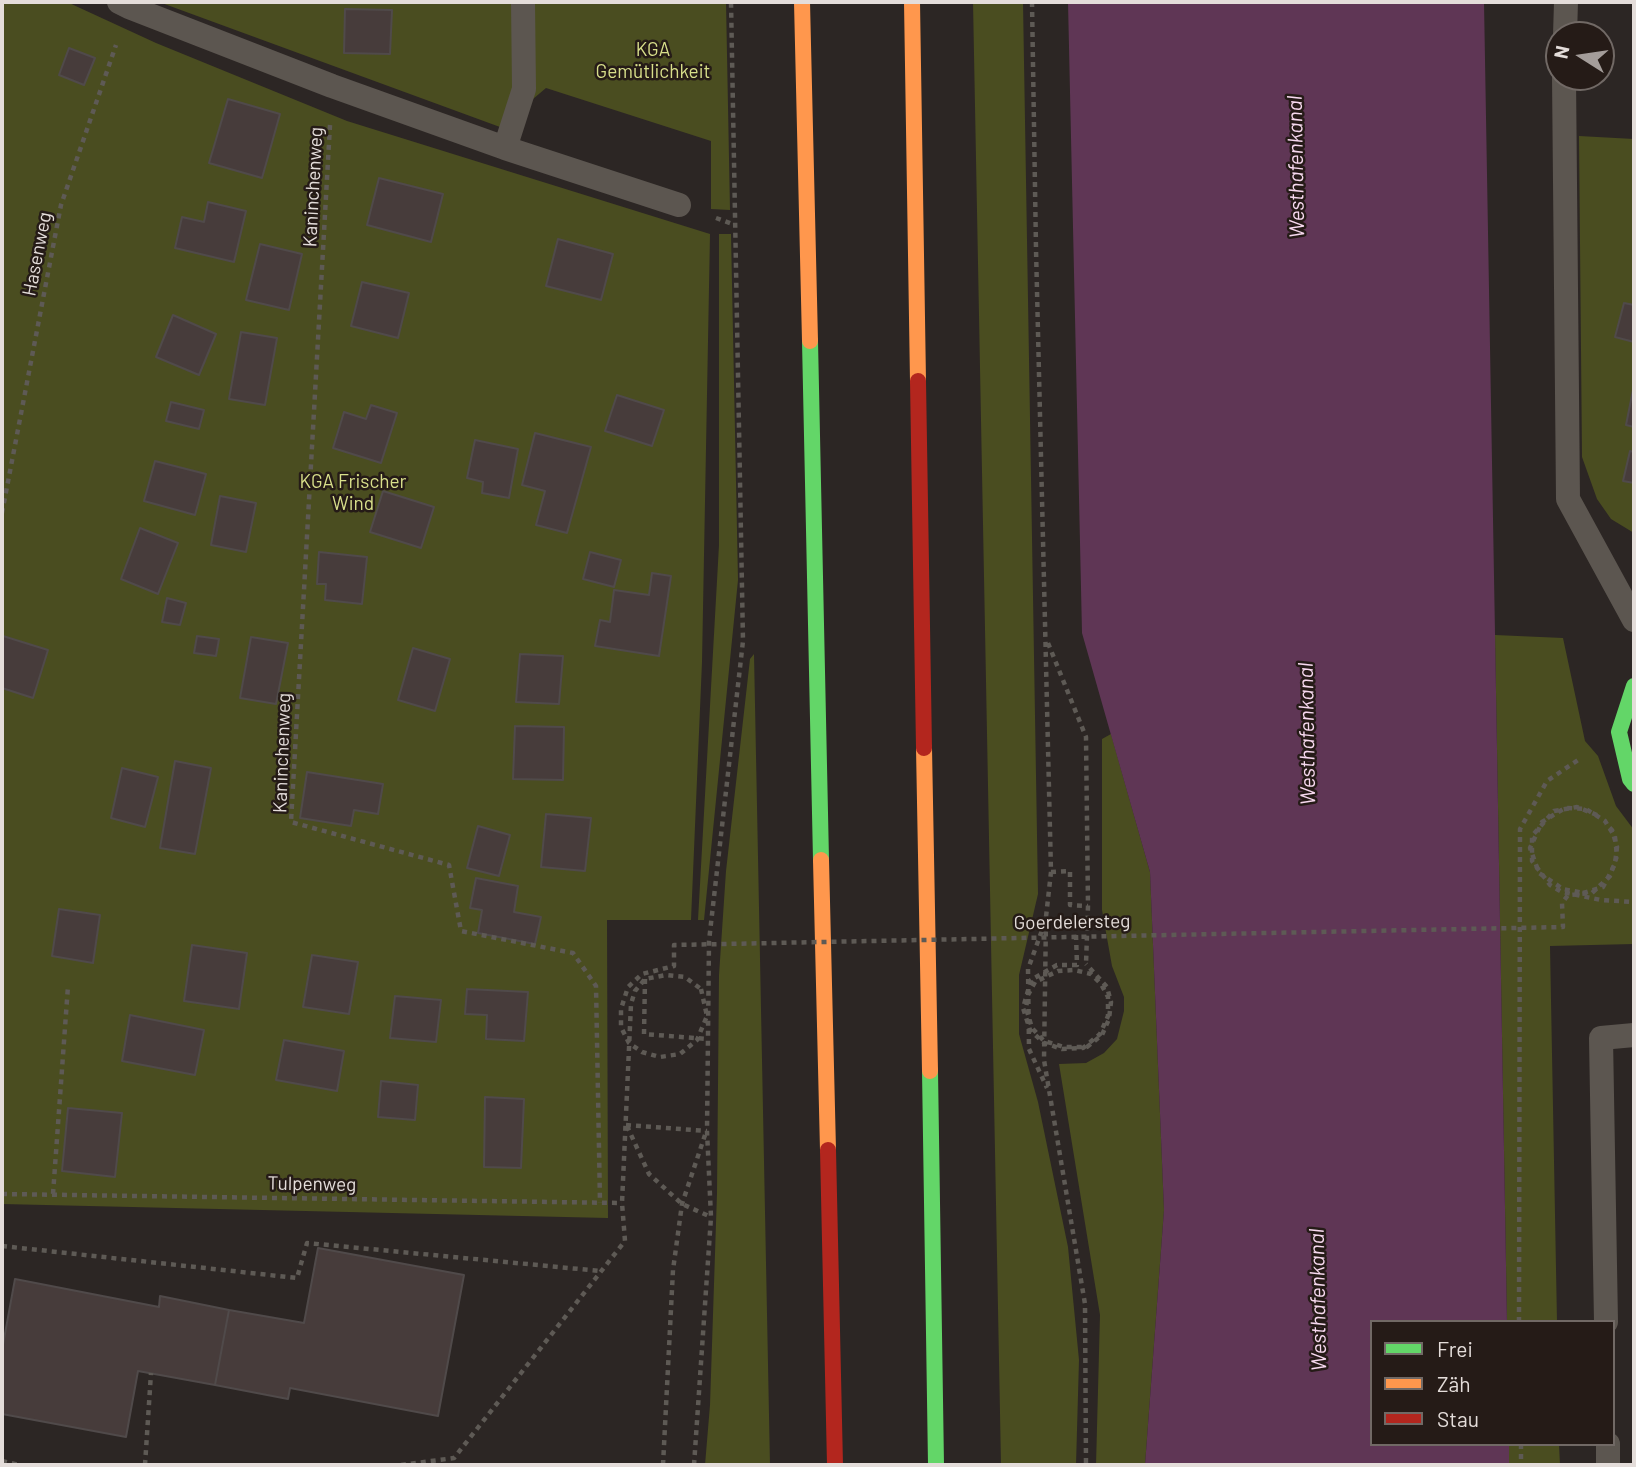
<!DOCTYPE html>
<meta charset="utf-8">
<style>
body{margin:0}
#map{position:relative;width:1636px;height:1467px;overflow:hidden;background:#2c2624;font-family:Barlow,sans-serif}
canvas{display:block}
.frame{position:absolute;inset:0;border:4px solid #e4ddda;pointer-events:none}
.legend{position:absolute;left:1370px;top:1320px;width:245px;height:126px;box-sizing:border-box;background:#251b17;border:2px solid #716965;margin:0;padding:9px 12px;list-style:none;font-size:21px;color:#e4ddda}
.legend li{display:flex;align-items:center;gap:14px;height:35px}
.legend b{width:35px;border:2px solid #716965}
.north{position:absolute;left:1545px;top:21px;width:70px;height:70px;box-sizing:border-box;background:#251b17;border:2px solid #716965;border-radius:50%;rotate:282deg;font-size:19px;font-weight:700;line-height:28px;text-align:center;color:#e4ddda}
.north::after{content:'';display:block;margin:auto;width:24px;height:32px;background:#a49d9a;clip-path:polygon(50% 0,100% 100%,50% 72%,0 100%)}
</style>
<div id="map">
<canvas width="1636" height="1467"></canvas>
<div class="frame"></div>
<ul class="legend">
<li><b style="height:9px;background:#63d668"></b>Frei</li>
<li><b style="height:9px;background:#ff974d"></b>Zäh</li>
<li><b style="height:9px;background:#b3261e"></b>Stau</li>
</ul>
<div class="north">N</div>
</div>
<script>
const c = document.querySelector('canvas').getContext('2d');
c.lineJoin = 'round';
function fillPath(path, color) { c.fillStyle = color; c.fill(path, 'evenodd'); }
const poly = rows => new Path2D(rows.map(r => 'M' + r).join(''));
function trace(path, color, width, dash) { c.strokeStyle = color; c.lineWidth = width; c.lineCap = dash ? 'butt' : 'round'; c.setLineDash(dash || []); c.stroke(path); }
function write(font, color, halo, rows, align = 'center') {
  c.font = font + ' Barlow,sans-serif'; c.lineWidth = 5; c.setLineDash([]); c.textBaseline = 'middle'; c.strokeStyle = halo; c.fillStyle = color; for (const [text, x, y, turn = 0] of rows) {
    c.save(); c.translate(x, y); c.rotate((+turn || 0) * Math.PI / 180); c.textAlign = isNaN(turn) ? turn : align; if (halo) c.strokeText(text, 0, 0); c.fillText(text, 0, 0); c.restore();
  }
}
const green = poly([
 [2,2,67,2,156,43,347,121,710,234,702,662,691,920,607,920,608,1218,2,1204],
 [159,2,726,2,730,210,711,209,711,141,546,88,500,127],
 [973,2,1023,2,1038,894,1019,975,1019,1034,1038,1102,1068,1247,1079,1360,1076,1465,1001,1465],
 [1579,136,1634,139,1634,533,1611,519,1597,499,1582,457],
 [719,234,731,234,738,580,704,920,698,920,719,545],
 [1495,635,1563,638,1585,741,1598,756,1616,806,1634,830,1634,944,1550,946,1557,1322,1507,1322],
 [754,654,770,1465,705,1465,710,1405,717,1193,719,975,726,871,750,659],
 [1111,734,1150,872,1164,1210,1145,1465,1096,1465,1100,1315,1059,1064,1086,1063,1104,1053,1117,1039,1124,1011,1124,997,1112,966,1102,910,1102,739],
 [1509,1444,1559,1444,1560,1465,1509,1465]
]);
const water = poly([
 [1068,2,1484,2,1507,1322,1372,1322,1372,1444,1509,1444,1509,1465,1145,1465,1164,1210,1150,872,1082,633]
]);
const building = poly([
 [345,9,392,10,390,54,344,53,345,9],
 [69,48,95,58,84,85,59,75,69,48],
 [228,99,280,114,262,178,209,163,228,99],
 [379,178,443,194,431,242,367,225,379,178],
 [208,202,246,211,234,262,175,248,182,217,204,222,208,202],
 [558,239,613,254,601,300,546,286,558,239],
 [260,244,302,254,289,310,246,300,260,244],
 [362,282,409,293,398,338,351,326,362,282],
 [1624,303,1634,305,1634,342,1615,337,1624,303],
 [173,315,216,334,199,375,156,357,173,315],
 [241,332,277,338,265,405,229,399,241,332],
 [1633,390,1634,390,1634,427,1626,425,1633,390],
 [617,395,664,410,652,446,605,431,617,395],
 [171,402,204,410,199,429,166,421,171,402],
 [371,405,397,413,381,463,333,448,344,412,366,419,371,405],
 [535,433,591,447,567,533,536,525,545,491,522,485,535,433],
 [475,440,518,449,509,498,482,493,483,482,467,478,475,440],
 [1630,451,1634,452,1634,483,1623,481,1630,451],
 [155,461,206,474,195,515,144,501,155,461],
 [383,491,434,507,421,548,370,532,383,491],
 [220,496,256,503,246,552,211,545,220,496],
 [140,528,178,543,158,594,121,579,140,528],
 [319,552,367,557,362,604,325,600,326,584,317,584,319,552],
 [590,552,621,560,614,587,583,579,590,552],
 [652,573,671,576,659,656,595,646,600,620,610,622,614,590,649,595,652,573],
 [167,598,186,603,180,625,162,622,167,598],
 [3,636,48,650,33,698,2,688,3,636],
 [197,636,219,639,216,656,194,653,197,636],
 [251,637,288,643,276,704,240,698,251,637],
 [413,648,450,659,435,711,398,700,413,648],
 [520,654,563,656,559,704,516,702,520,654],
 [515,726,564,727,563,780,513,779,515,726],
 [175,761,211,768,195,854,160,848,175,761],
 [122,768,158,777,145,827,111,818,122,768],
 [307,772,383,784,378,814,354,810,351,826,300,818,307,772],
 [546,814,591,818,585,871,541,867,546,814],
 [478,826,510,835,499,876,467,868,478,826],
 [476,878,518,886,514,912,541,917,535,944,478,933,482,910,470,908,476,878],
 [59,909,100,915,93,963,52,956,59,909],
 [192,945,247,953,239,1009,184,1001,192,945],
 [312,955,358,962,349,1014,303,1007,312,955],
 [467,989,528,992,524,1041,486,1039,487,1015,465,1014,467,989],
 [395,996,441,1000,436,1042,390,1038,395,996],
 [130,1015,204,1030,195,1075,122,1061,130,1015],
 [284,1040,344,1051,337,1091,276,1080,284,1040],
 [381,1081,418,1085,415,1120,378,1117,381,1081],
 [485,1097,524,1099,521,1168,484,1167,485,1097],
 [68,1108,122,1113,115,1177,62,1171,68,1108],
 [318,1248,464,1275,438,1416,290,1388,288,1399,215,1385,229,1310,304,1323,318,1248],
 [15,1279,159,1307,160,1296,229,1310,215,1385,138,1371,126,1437,2,1414,2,1350,15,1279]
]);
const path = poly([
 [1032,2,1036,249,1051,872,1046,917,1044,1060,1085,1304,1086,1465],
 [330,125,291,822,449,865,461,931,573,953,596,986,600,1203],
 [716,218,735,225],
 [2,513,61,205,116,45],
 [1048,643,1086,737,1088,906,1086,964],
 [1597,815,1577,807,1554,811,1532,836,1532,861,1550,885,1562,892,1601,900,1634,902],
 [1051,872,1070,871,1070,905,1088,906],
 [1583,893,1603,887,1615,864,1617,847,1612,830,1606,824],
 [1045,922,1028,969,1029,1049,1047,1088],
 [645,979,644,1034,707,1039],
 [626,1125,707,1131],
 [627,1126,649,1174,682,1204,711,1217],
 [2,1194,622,1203],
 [53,1194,68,986],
 [2,1246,297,1278,307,1243,600,1271],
 [1519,1322,1520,829,1547,781,1578,760],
 [1521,1444,1521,1465],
 [2,1461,19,1465],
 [145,1465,151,1373],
 [401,1465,454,1458,625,1241,622,1203,631,1004,635,991,645,979,666,975,685,977,701,989],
 [663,1465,673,1270,682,1204,705,1135],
 [694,1465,711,1217,707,1131,709,941,743,641,731,2]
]);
const lane = poly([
 [119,2,129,7,332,86,505,148,679,205],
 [1565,35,1566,2],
 [1564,77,1568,499,1634,620],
 [505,148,524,89,523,2],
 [1606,1322,1601,1038,1634,1035],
 [1608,1444,1608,1465]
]);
const fast = poly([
 [810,341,821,860],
 [1634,686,1619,732,1630,779,1634,784],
 [930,1071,936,1465]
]);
const slow = poly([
 [802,2,810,341],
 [912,2,918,381],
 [924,748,930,1071],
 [821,860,828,1150]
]);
const jam = poly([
 [918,381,924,748],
 [828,1150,835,1465]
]);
const pathBridge = poly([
 [1076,935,1077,965,1057,965,1031,980,1023,1008,1030,1030,1044,1043,1062,1049,1083,1048,1100,1034,1108,1016,1108,997,1101,984,1091,974,1074,970,1058,971,1035,982,1028,995,1026,1008,1032,1028,1044,1041,1064,1047,1087,1047,1102,1035,1109,1019,1111,1002,1107,987,1086,964],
 [701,989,707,1016,697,1040,680,1054,660,1057,642,1052,629,1043,621,1027,621,1009,628,987,642,974,674,966,674,945,1563,927,1562,903,1568,895,1592,893,1610,876,1617,856,1615,837,1605,821,1586,809,1565,808,1542,822,1530,848,1539,873,1563,889,1583,893]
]);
const parkNames = [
 ["KGA",653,50],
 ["Gemütlichkeit",653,72],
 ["KGA Frischer",353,482],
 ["Wind",353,504]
];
const streetNames = [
 ["Kaninchenweg",313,187,-87],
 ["Hasenweg",37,254,-79],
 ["Kaninchenweg",282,753,-88],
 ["Goerdelersteg",1072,922,-1],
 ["Tulpenweg",312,1184,1]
];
const waterNames = [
 ["Westhafenkanal",1296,167,-91],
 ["Westhafenkanal",1307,734,-91],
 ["Westhafenkanal",1318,1300,-91]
];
fillPath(green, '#4a4d20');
fillPath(water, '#5f3655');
fillPath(building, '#473c3b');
trace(building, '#504a4a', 2);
trace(path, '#5e5a55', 4.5, [5, 5]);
trace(lane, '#5c5650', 24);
trace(fast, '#63d668', 16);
trace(slow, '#ff974d', 16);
trace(jam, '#b3261e', 16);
trace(pathBridge, '#5e5a55', 4.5, [5, 5]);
write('19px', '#d8df8a', '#251b17', parkNames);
write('19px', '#e4ddda', '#251b17', streetNames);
write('italic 21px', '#f7d9ef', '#251b17', waterNames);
</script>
